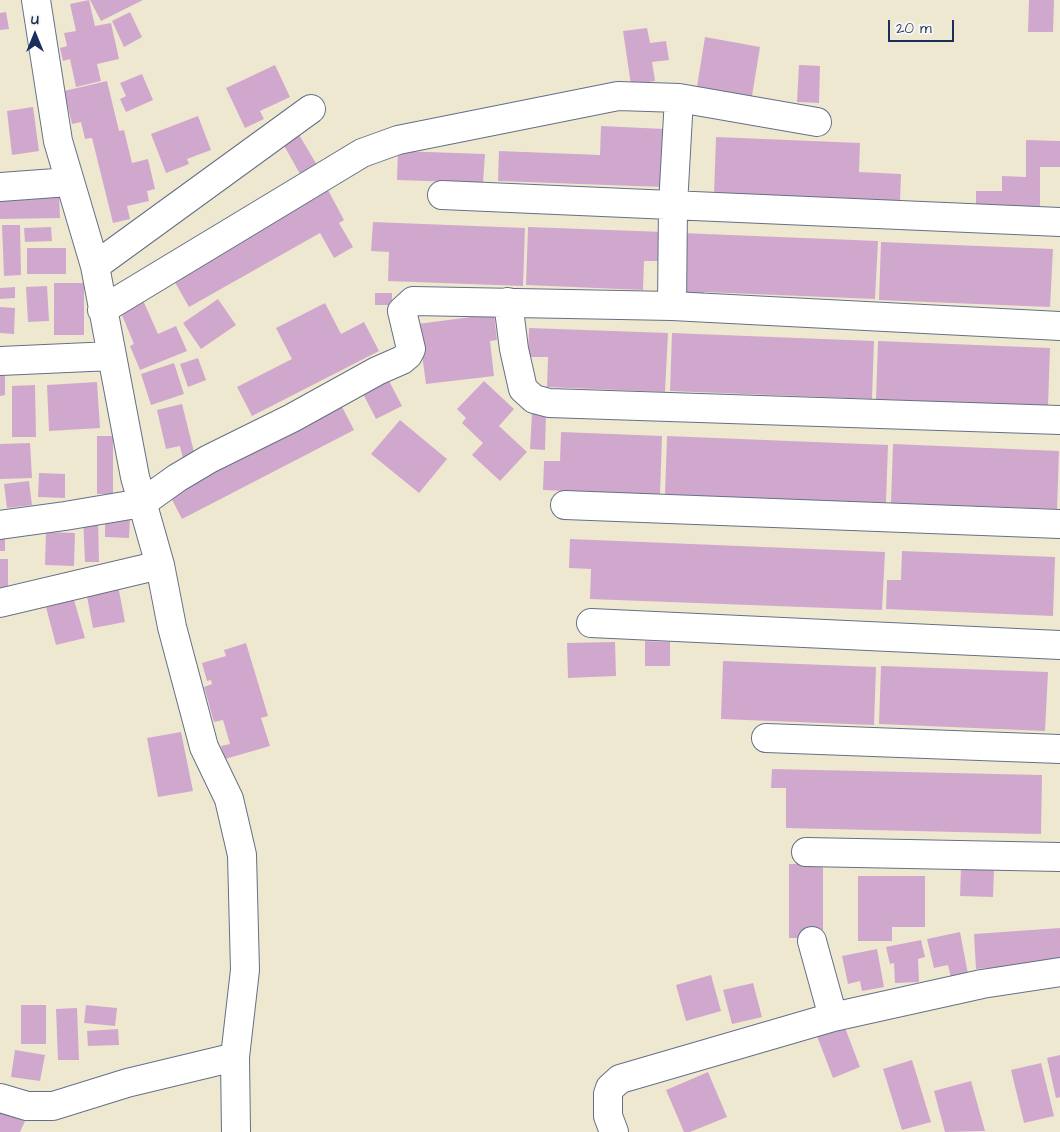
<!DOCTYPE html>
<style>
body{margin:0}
#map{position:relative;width:1060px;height:1132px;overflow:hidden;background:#efe8d0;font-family:"Architects Daughter",sans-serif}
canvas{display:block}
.north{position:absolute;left:10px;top:10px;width:50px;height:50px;-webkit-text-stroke:4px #f6f6f2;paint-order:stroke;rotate:0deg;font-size:14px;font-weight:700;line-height:20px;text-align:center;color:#1b2f5e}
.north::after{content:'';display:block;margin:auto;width:18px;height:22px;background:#1b2f5e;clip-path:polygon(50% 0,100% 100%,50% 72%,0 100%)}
.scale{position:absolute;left:888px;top:20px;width:66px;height:22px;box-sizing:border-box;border:2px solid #1b2f5e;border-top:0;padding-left:6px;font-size:15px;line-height:18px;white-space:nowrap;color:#1b2f5e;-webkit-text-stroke:4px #f6f6f2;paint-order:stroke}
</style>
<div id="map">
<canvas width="1060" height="1132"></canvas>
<div class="north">U</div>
<div class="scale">20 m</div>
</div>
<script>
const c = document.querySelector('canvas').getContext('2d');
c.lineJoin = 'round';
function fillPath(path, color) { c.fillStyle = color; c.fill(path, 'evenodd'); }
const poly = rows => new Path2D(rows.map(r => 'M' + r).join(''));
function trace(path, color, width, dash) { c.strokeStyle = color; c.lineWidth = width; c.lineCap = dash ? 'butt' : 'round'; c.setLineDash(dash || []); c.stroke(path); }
const building = poly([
 [89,0,95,26,111,23,119,59,97,64,101,81,76,87,70,59,63,61,60,48,67,46,64,33,76,31,70,4],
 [90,0,143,0,101,21],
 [1029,0,1054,0,1053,32,1028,32],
 [6,12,9,29,0,30,0,13],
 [130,12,142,37,124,47,112,21],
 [647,28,650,43,666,41,669,60,652,62,655,81,631,85,623,31],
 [705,37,760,47,751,102,696,93],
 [275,65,290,97,260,111,264,119,245,128,226,88],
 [799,65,820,66,819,103,797,102],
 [142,74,153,100,126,112,120,99,126,96,120,83],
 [107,81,119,131,124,130,132,163,148,159,155,189,147,191,149,201,127,206,130,219,113,223,92,138,85,139,81,122,72,124,64,91],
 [33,107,39,151,12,155,7,111],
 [198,116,211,150,187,159,189,164,166,173,151,134],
 [601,126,665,129,663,187,498,181,499,151,600,155],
 [298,133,317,165,300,174,282,142],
 [716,137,860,143,859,172,901,174,900,203,714,195],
 [1026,140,1060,141,1060,167,1040,167,1040,209,976,209,976,191,1002,191,1002,176,1026,177],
 [398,151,485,154,483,183,397,180],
 [328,190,344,220,339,223,353,247,334,258,320,233,189,307,172,277],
 [59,193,60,218,0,219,0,194],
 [373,222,525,228,523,286,388,281,389,252,371,251],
 [2,225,20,225,21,275,4,276],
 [51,227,52,241,25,242,24,228],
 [528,227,664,232,663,261,644,261,643,290,526,285],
 [681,233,878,241,875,299,704,292,703,299,678,298],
 [881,242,1053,249,1050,307,879,300],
 [27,248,66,248,66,274,27,274],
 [54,283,84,283,84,335,54,335],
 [47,286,49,321,28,322,26,287],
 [15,287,15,298,0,299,0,288],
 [375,293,392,293,392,305,375,305],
 [142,298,158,334,176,326,187,351,140,370,130,346,134,344,119,308],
 [218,299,236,325,201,349,183,323],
 [325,303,341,334,364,322,379,351,252,416,237,387,292,359,276,328],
 [0,307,15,308,14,334,0,333],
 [494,314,497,340,490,341,494,376,426,384,418,324],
 [529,328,668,333,665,392,547,387,548,357,528,357],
 [672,333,874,341,872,399,670,391],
 [878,341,1050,348,1048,406,876,399],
 [198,358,206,380,188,387,180,364],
 [174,363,184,394,151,405,141,374],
 [0,364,5,364,5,395,0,396],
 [387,377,402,406,376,419,361,390],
 [484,381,514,409,499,426,527,452,500,481,472,455,483,443,462,423,466,418,457,409],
 [97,382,100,428,49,431,47,385],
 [35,385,36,437,12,437,12,386],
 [339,401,354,430,182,519,167,490],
 [182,404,196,460,184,463,180,446,166,449,157,410],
 [532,413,546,414,545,450,530,449],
 [400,420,447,459,419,493,371,454],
 [561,432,662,436,660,495,543,490,544,461,560,461],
 [97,436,113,436,113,494,97,494],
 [667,436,888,445,886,503,665,495],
 [30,443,32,478,0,479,0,444],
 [893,444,1059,451,1057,509,891,503],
 [39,473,65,474,65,498,38,497],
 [29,481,32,505,7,508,4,484],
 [105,514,130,515,129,538,105,537],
 [83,517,98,517,99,562,85,562],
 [0,531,5,531,5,551,0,551],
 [46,532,75,533,74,566,45,565],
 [570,539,885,552,882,610,590,599,591,569,569,568],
 [902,551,1055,557,1053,616,886,609,887,580,901,580],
 [0,559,8,559,8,595,0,595],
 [117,580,125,622,93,628,85,586],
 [74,600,85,638,56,645,46,607],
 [645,641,670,642,670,666,645,666],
 [615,642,616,676,568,678,567,643],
 [246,643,268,716,261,718,270,746,225,759,221,746,230,744,223,720,214,722,204,687,212,684,211,680,207,681,202,663,226,656,224,650],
 [723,661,876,667,874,725,721,719],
 [881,666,1048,672,1045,731,879,724],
 [181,732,193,791,158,797,147,738],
 [772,769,1042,775,1041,834,786,828,786,788,771,788],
 [789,864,823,864,823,938,789,938],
 [961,868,994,869,993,897,960,896],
 [858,876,925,876,925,927,892,927,892,941,858,941],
 [1060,928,1060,963,976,969,974,934],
 [960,932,968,974,951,978,948,965,934,968,927,939],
 [921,940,925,957,918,959,919,982,895,983,894,963,890,964,886,947],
 [877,949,884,987,862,991,860,981,848,984,842,956],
 [711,975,721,1011,686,1021,676,985],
 [753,983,762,1017,732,1024,723,990],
 [21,1005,46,1005,46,1044,21,1044],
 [86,1005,117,1008,115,1026,84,1023],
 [77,1008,79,1060,58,1060,56,1009],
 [844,1025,860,1067,833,1078,817,1036],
 [118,1029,119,1045,88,1046,87,1031],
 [15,1050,45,1055,40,1081,11,1077],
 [1060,1055,1060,1097,1056,1098,1047,1058],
 [912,1060,931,1122,902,1130,883,1069],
 [1041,1063,1054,1116,1024,1123,1011,1070],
 [708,1072,727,1117,690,1132,684,1132,666,1090],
 [971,1081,985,1131,945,1132,934,1091],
 [0,1111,25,1121,20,1132,0,1132]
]);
const minor = poly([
 [36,0,58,141,95,266,135,477,160,565,172,627,204,747,229,799,242,855,245,970,235,1057,236,1132],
 [0,187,69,182],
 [442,195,1060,222],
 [95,266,311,109],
 [508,302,514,349,523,389,534,399,549,403,1060,420],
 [672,306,673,205,679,98],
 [102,310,362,153,398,140,618,96,679,98,817,122],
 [0,361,112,356],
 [565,505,1060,524],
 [0,525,65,516,142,503,177,478,209,459,292,418,377,371,402,360,408,355,411,349,402,311,413,301,672,306,1060,326],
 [0,603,160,565],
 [591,623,1060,645],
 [766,738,1060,749],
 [806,852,1060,857],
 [812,941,833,1017],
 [0,1098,27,1106,53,1106,127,1083,235,1057],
 [614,1132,608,1116,608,1094,610,1088,620,1079,833,1017,982,984,1060,972]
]);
fillPath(building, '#d1a8cd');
trace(minor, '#657086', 30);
trace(minor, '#fff', 28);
</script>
